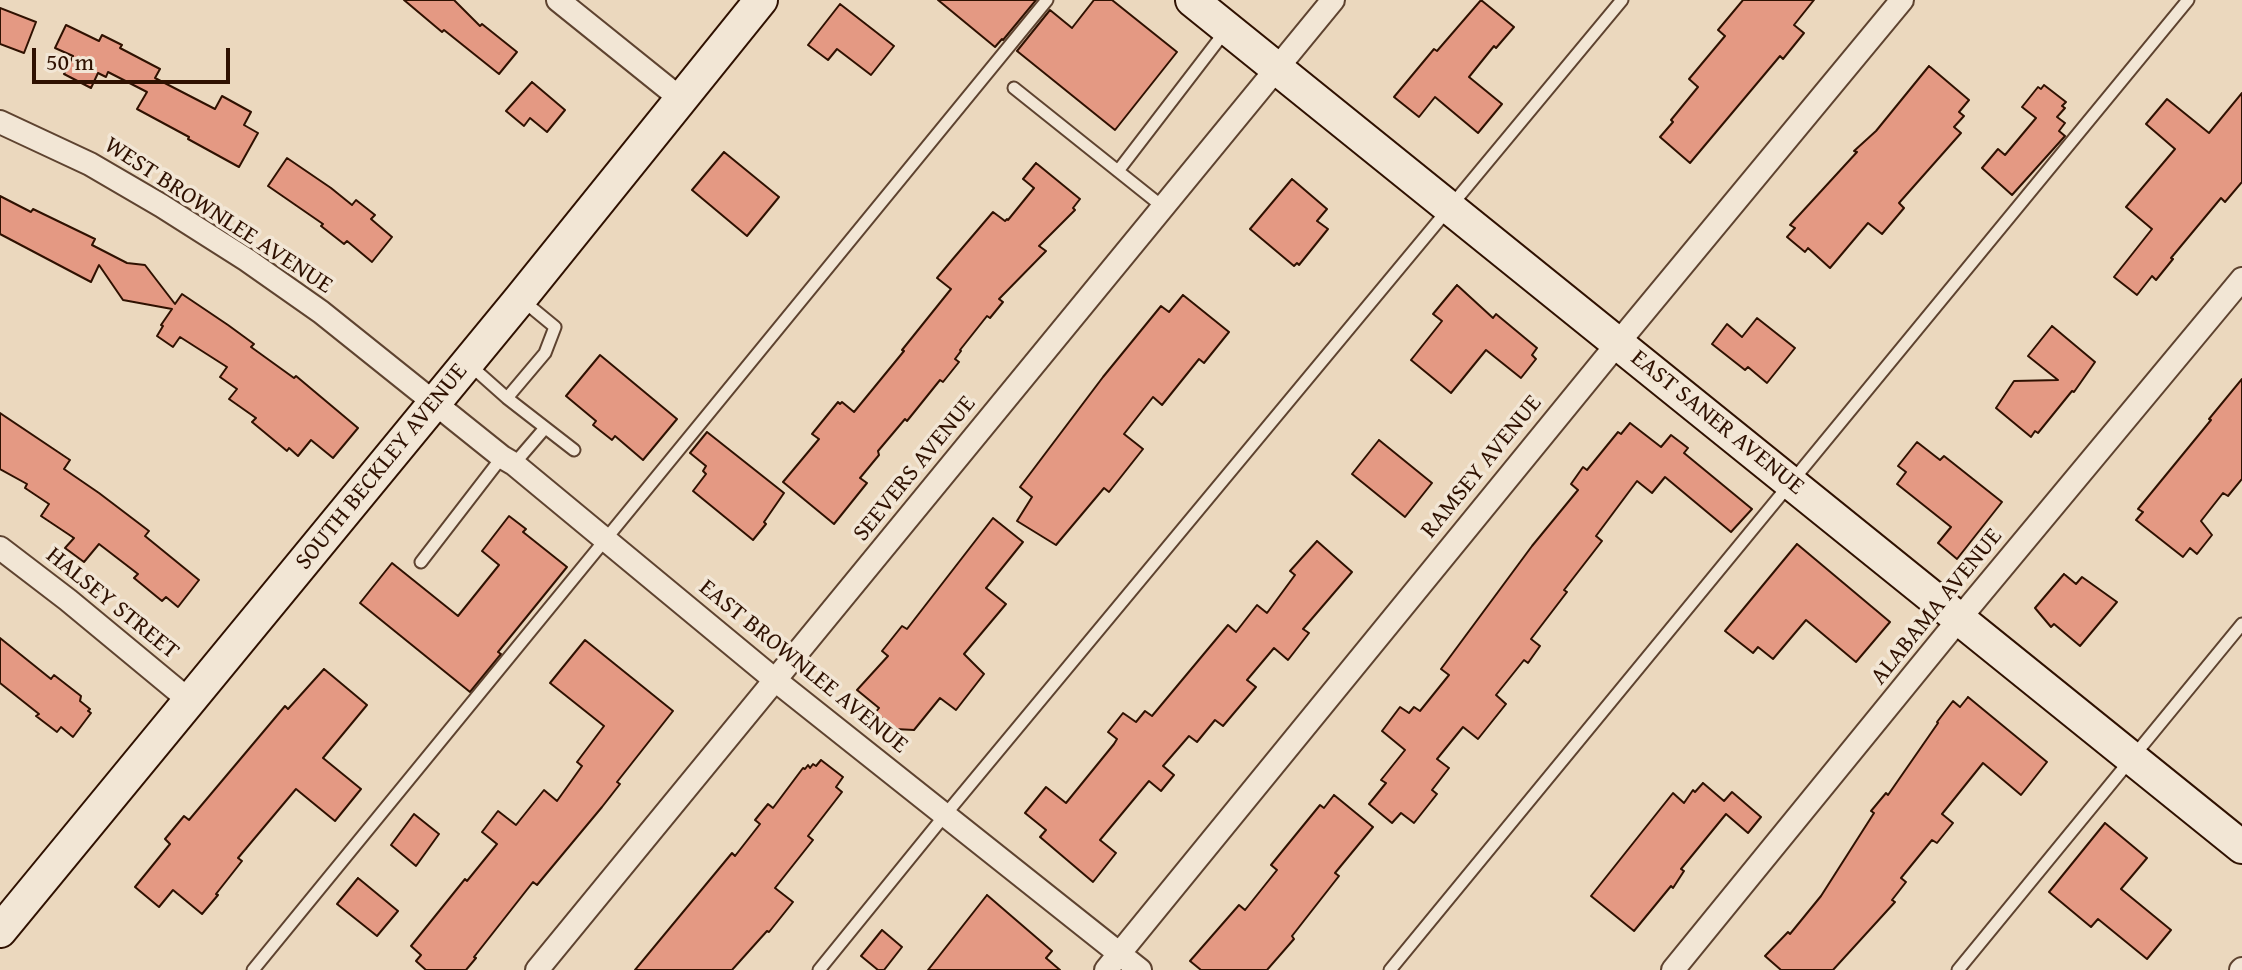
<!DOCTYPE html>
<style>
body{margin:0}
#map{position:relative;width:2242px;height:970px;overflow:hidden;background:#ebd8be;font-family:"Gentium Book Plus",serif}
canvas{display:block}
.scale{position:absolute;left:32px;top:48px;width:198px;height:36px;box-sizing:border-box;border:4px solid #2f1101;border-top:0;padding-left:10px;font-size:24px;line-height:28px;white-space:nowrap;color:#2f1101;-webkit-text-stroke:6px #f2e6d5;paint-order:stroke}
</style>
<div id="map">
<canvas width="2242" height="970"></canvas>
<div class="scale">50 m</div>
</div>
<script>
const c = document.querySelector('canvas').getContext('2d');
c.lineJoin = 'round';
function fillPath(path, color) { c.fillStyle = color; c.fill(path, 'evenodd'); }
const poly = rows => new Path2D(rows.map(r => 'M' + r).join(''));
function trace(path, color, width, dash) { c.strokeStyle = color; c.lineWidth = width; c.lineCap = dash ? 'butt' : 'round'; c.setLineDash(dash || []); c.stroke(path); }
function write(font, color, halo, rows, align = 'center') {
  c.font = font + ' "Gentium Book Plus",serif'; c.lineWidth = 7; c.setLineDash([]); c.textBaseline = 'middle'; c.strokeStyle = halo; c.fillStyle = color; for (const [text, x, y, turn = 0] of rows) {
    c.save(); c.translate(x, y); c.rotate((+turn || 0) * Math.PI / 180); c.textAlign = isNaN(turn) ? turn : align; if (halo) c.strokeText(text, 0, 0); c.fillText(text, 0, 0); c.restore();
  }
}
const building = poly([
 [404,0,454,0,480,26,482,24,517,52,499,74,444,30,442,32,404,0],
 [938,0,1036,0,1003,40,1002,39,995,47,938,0],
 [1094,0,1112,0,1177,52,1115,130,1017,51,1050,10,1072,28,1094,0],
 [1481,0,1514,27,1496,48,1494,46,1469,77,1502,104,1478,133,1435,97,1419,117,1394,97,1434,49,1437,51,1481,0],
 [1743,0,1814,0,1794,25,1804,33,1783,59,1780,56,1690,163,1660,137,1673,122,1671,120,1698,87,1689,79,1725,36,1718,30,1743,0],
 [840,4,894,46,871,75,837,49,828,60,808,45,840,4],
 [0,8,36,22,24,53,0,44,0,8],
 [66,25,99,41,102,35,122,45,120,48,160,69,155,78,215,109,222,96,251,112,244,125,258,133,239,167,188,139,189,137,137,109,147,92,108,72,106,77,98,73,91,88,64,74,73,56,55,48,66,25],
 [1929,66,1969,100,1959,112,1964,116,1954,127,1961,133,1899,203,1904,208,1882,234,1868,223,1830,268,1808,248,1805,252,1787,237,1795,228,1790,225,1857,152,1854,151,1876,131,1929,66],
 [532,82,565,110,547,132,530,118,524,126,506,111,532,82],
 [2044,85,2066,102,2062,106,2065,108,2057,117,2065,123,2059,131,2065,136,2012,195,1982,168,1998,149,2005,155,2036,118,2022,107,2038,87,2041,89,2044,85],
 [2242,93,2242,182,2225,202,2221,198,2171,258,2173,259,2156,280,2152,276,2137,295,2114,277,2152,229,2126,207,2175,149,2146,124,2167,99,2209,133,2242,93],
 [724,152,779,197,747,236,692,190,724,152],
 [287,158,331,188,352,205,356,200,375,215,371,219,392,237,372,262,347,241,344,244,321,226,323,224,268,186,287,158],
 [1036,163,1080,199,1073,208,1075,210,1039,246,1046,251,999,299,1003,302,990,318,987,316,960,350,961,351,955,359,959,362,943,382,940,380,907,421,905,419,878,451,879,455,860,478,867,483,834,524,783,482,819,439,812,434,838,402,840,404,842,402,854,412,904,351,902,350,951,289,937,278,952,260,993,212,1005,221,1007,219,1008,220,1034,188,1023,179,1036,163],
 [1292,179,1327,209,1317,221,1328,229,1299,265,1297,263,1294,266,1250,229,1292,179],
 [0,196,31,212,33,209,95,239,92,245,127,263,145,265,175,304,182,294,228,325,254,344,251,347,294,378,296,376,358,428,333,458,311,440,298,456,289,448,287,451,252,422,256,418,229,399,237,389,220,377,227,367,180,337,173,347,157,336,163,326,161,325,172,309,123,300,99,265,91,282,0,234,0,196],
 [1457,285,1493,318,1496,314,1537,348,1532,355,1536,359,1521,378,1486,350,1451,393,1411,360,1442,321,1433,314,1457,285],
 [1183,295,1229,332,1204,363,1199,359,1162,405,1153,397,1124,434,1143,449,1109,492,1104,488,1056,545,1017,521,1032,497,1020,487,1103,377,1161,306,1169,312,1183,295],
 [1757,318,1795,348,1767,383,1748,367,1745,370,1712,344,1727,324,1742,337,1757,318],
 [2052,326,2095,362,2074,392,2072,391,2038,433,2035,431,2031,437,1996,408,2014,381,2058,380,2028,356,2052,326],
 [600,355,677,419,643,460,615,436,612,440,593,425,596,421,566,396,600,355],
 [2242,379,2242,479,2228,496,2223,493,2201,521,2212,535,2197,554,2190,548,2183,557,2136,520,2143,512,2138,509,2211,420,2209,419,2242,379],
 [0,413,70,460,64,469,99,493,149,531,145,536,199,580,178,607,166,597,162,601,134,578,138,574,99,544,84,562,65,548,74,538,41,516,49,504,25,488,27,484,0,469,0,413],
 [1630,423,1661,447,1671,435,1688,448,1684,453,1752,509,1731,532,1665,477,1652,493,1637,481,1596,536,1602,541,1564,590,1567,592,1531,639,1540,646,1528,663,1524,660,1496,695,1506,704,1478,739,1463,727,1437,759,1449,768,1432,790,1437,794,1414,823,1401,813,1392,823,1369,804,1386,783,1381,780,1405,750,1382,731,1400,707,1409,713,1414,707,1420,711,1449,675,1441,669,1532,546,1578,490,1571,484,1583,467,1587,470,1618,432,1621,434,1630,423],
 [707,432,784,493,764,522,766,524,753,540,693,491,706,474,703,471,706,466,690,453,707,432],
 [1379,440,1432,483,1405,517,1352,474,1379,440],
 [1917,442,1940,460,1944,456,2002,502,1957,559,1938,543,1951,527,1897,484,1906,472,1898,466,1917,442],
 [509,516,526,529,523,532,567,567,498,652,501,654,470,692,360,603,392,563,458,616,499,565,482,551,509,516],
 [993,518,1023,542,986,588,1006,604,964,654,984,674,956,710,940,698,914,730,895,729,875,713,879,708,857,690,888,656,882,651,902,626,907,629,993,518],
 [1317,541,1352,572,1303,629,1309,633,1288,660,1274,648,1247,680,1256,687,1223,726,1215,720,1197,742,1189,736,1163,766,1174,775,1161,791,1149,781,1100,840,1116,853,1093,882,1040,837,1046,830,1025,813,1046,787,1066,803,1114,744,1117,739,1108,732,1123,713,1136,722,1145,711,1152,716,1228,625,1236,632,1257,605,1267,613,1295,575,1290,571,1317,541],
 [1797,544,1890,622,1856,662,1806,620,1773,659,1758,647,1753,653,1725,631,1797,544],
 [2064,574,2076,584,2082,577,2117,602,2080,646,2054,624,2051,627,2035,608,2064,574],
 [0,638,51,679,54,675,81,696,80,701,90,709,88,711,91,713,73,737,61,727,57,732,36,716,39,714,0,683,0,638],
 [585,640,673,711,617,782,620,784,602,807,537,885,533,882,474,957,476,958,466,970,426,970,416,961,421,955,411,946,465,879,467,881,497,844,482,832,498,811,516,825,544,790,557,801,582,766,577,762,604,726,550,683,585,640],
 [324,669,367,705,323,758,361,789,335,821,296,789,238,858,242,861,216,894,218,895,202,914,173,890,159,907,135,887,170,844,165,839,184,816,189,820,285,706,288,709,324,669],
 [1968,697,2047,762,2021,795,1983,763,1942,814,1953,823,1937,843,1932,840,1901,878,1906,882,1892,900,1895,902,1833,970,1781,970,1765,956,1788,932,1790,934,1821,896,1874,813,1871,811,1886,793,1888,795,1938,723,1937,722,1953,701,1960,707,1968,697],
 [821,760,843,777,836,787,842,792,808,836,813,840,775,888,793,902,769,932,767,931,732,970,635,970,732,853,735,856,760,824,755,820,768,804,773,808,803,768,805,769,808,765,810,768,813,764,816,766,821,760],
 [1703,783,1724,801,1732,792,1761,817,1748,833,1726,814,1681,869,1684,871,1673,888,1671,886,1634,931,1591,896,1673,793,1684,803,1693,790,1695,792,1703,783],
 [1334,795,1373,827,1335,873,1339,876,1292,936,1294,939,1267,970,1201,970,1190,961,1239,905,1245,910,1277,870,1271,865,1320,805,1324,808,1334,795],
 [414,814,439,834,416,866,391,845,414,814],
 [2105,823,2147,858,2121,889,2171,930,2147,959,2098,919,2091,927,2049,892,2105,823],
 [358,878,398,911,377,936,337,904,358,878],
 [987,895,1052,951,1046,958,1060,970,928,970,987,895],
 [882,930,902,947,884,970,878,970,861,956,882,930]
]);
const lane = poly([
 [1014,88,1163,207],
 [1118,171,1227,29],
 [471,366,507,398,545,353,555,327,521,299],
 [507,398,574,450],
 [514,464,545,428],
 [421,562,502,457],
 [253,970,1047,0],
 [819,970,945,815,1622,0],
 [1390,970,2188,0],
 [1958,970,2242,624]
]);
const street = poly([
 [558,0,681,99],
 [0,122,90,164,162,206,247,260,321,312,502,457,514,464,775,680,1140,970],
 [0,548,68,600,190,701],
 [537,970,1333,0],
 [1106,970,1618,343,1902,0],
 [1673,970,1960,618,2242,279],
 [2241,970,2242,969]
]);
const secondary = poly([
 [1192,0,2242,847],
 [0,931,520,299,761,0]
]);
const streetNames = [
 ["WEST BROWNLEE AVENUE",218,216,33],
 ["EAST SANER AVENUE",1717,423,39],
 ["SOUTH BECKLEY AVENUE",382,467,-51],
 ["RAMSEY AVENUE",1482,467,-51],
 ["SEEVERS AVENUE",915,469,-51],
 ["HALSEY STREET",112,604,39],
 ["ALABAMA AVENUE",1937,607,-51],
 ["EAST BROWNLEE AVENUE",803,667,39]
];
fillPath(building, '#e49983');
trace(building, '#2f1101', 2);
trace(lane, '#5e4330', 15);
trace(street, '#5e4330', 26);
trace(secondary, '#2f1101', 36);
trace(lane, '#f2e6d5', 11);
trace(street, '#f2e6d5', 22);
trace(secondary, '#f2e6d5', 32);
write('24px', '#2f1101', '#f2e6d5', streetNames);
</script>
